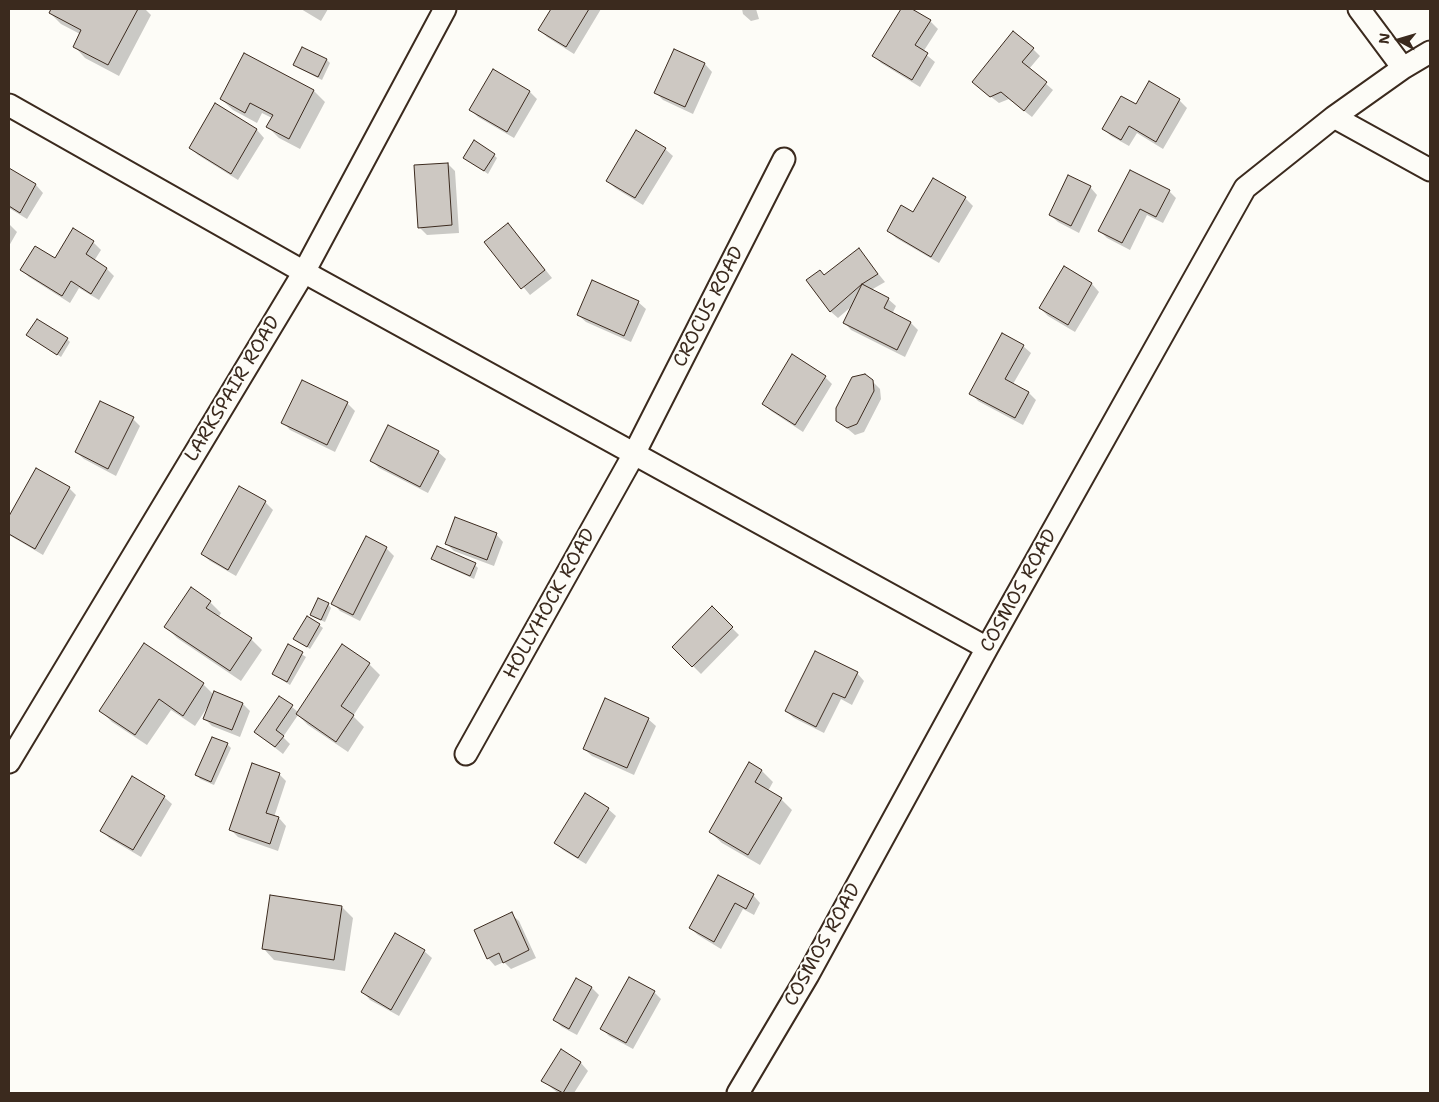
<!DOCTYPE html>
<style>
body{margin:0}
#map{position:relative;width:1439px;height:1102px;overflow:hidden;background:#fdfcf7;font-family:"Shantell Sans",sans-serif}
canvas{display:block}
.frame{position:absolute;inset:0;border:10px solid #3b2a1e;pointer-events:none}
.north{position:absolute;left:1374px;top:15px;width:50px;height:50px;-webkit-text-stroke:4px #fdfcf7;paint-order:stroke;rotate:276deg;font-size:14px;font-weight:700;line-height:20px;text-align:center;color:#3b2a1e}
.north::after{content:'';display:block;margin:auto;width:18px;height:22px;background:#3b2a1e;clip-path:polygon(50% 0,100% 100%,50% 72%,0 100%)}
</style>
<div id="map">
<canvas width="1439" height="1102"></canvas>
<div class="frame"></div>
<div class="north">N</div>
</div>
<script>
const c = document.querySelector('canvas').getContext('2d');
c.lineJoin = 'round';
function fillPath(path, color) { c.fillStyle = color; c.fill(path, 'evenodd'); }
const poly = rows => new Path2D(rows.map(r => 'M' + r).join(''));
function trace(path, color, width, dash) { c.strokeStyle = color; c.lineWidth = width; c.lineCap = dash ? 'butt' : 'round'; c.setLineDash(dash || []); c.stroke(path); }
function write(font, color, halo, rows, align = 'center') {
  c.font = font + ' "Shantell Sans",sans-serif'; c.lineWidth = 4; c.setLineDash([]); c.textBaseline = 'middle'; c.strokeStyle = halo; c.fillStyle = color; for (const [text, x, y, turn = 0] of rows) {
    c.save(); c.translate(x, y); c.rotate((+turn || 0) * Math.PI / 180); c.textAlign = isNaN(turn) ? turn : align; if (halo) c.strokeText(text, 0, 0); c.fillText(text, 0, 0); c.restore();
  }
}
const shadow = poly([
 [52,9,145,9,151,15,119,76,85,58,74,46,80,34,61,24,50,13],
 [301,9,328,9,321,21],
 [552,9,601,9,574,54,547,37,540,30],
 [742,9,756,9,759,19,751,21,743,14],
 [903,9,910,9,930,21,938,29,923,52,935,62,920,87,881,63,874,56],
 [1033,49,1040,56,1029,69,1053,90,1032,117,1009,99,999,103,981,89],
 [675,50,705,64,712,72,693,114,663,100,655,92],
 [327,60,330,63,322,80,298,68,295,65],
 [1149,83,1179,100,1187,108,1163,149,1137,133,1129,146,1111,136,1104,129,1136,106],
 [314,91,325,102,300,149,279,138,268,127,272,118,262,113,257,123,233,110,221,99],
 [530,92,537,99,514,138,478,117,471,110],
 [215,105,257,130,264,138,238,180,198,155,190,148],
 [665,149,673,156,643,205,615,188,607,180],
 [494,155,497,158,488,174,465,158],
 [448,164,455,171,459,233,427,235,419,227],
 [9,169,36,185,43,193,27,219,9,208],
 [933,180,965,198,973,206,939,263,896,238,888,230,914,214],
 [1090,187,1097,195,1079,233,1058,222,1050,215],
 [1169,191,1176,198,1163,223,1147,215,1130,250,1107,238,1100,231],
 [9,224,17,232,9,246],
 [73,230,93,242,101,250,94,261,107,269,114,276,99,300,79,288,70,303,29,277,22,270,55,259],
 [515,232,552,278,530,295,486,242],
 [859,250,885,282,871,290,888,299,896,306,892,314,911,323,918,330,905,357,851,330,844,322,852,306,838,318,830,311,824,276],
 [1064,268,1092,284,1099,292,1075,332,1048,316,1040,308],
 [638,302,646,309,631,342,586,322,578,315],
 [28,335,67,339,70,342,61,357],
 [1023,346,1031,353,1013,384,1029,393,1036,400,1023,425,978,401,971,393],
 [825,377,832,384,803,432,771,411,763,404],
 [872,381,880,389,881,399,864,432,855,435,837,420],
 [347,403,355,411,335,452,290,430,283,422],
 [133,419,140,426,116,476,84,459,76,452],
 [438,452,446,459,428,493,379,468,371,460],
 [36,470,69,488,76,495,43,555,9,535,9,519],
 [239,488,265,502,273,510,236,576,210,561,202,554],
 [496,534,503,542,494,566,454,551,447,544],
 [366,538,386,548,394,556,360,621,340,611,333,603],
 [433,559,475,565,478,568,474,579,436,562],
 [210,602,221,613,218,618,251,639,262,650,241,681,177,638,166,627],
 [328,604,331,608,325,622,315,618,312,615],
 [712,608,739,635,701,674,674,647],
 [319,625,323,628,310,649,295,639],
 [144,645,203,684,214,695,243,704,250,711,240,737,212,726,205,719,210,703,195,726,171,710,147,745,112,722,101,711],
 [289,646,306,657,290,685,273,674],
 [369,664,380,675,353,716,364,727,348,752,308,725,298,715,283,737,290,744,283,754,255,732,280,697,298,712],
 [857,673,864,681,852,705,841,699,824,733,794,718,786,711],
 [648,719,656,726,634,775,592,756,584,749],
 [227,744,231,748,214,785,200,779,197,775],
 [762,771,773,782,768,791,781,799,792,810,760,865,722,843,710,832],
 [279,774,286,781,274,817,279,818,286,826,278,851,238,837,230,829],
 [164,797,172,804,141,857,109,838,102,830],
 [608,809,616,816,586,864,563,850,556,843],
 [719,876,753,895,760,903,754,915,743,909,721,949,698,935,690,928],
 [342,907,353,918,345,971,274,960,263,948],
 [511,914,519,921,536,958,511,969,504,962,495,966,488,958],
 [424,951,432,958,399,1016,370,1000,363,992],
 [577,980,592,988,599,995,577,1035,562,1027,554,1020],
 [654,992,661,999,633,1049,609,1036,602,1029],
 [561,1051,581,1063,588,1071,574,1093,558,1093,543,1081]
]);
const building = poly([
 [51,9,138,9,108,65,73,47,81,30,49,13,51,9],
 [551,9,589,9,566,47,538,30,551,9],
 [901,9,912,9,931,20,915,45,928,53,912,80,872,56,901,9],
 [1013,31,1034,48,1022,62,1047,82,1024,111,1001,92,990,97,972,82,1013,31],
 [302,47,327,59,318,77,293,65,302,47],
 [674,49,705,63,685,107,654,93,674,49],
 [244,53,314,90,289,139,266,127,273,115,250,103,245,113,220,99,244,53],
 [493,69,530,91,507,132,469,110,493,69],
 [1149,81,1180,99,1156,142,1129,126,1121,140,1102,129,1121,96,1136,104,1149,81],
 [215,103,257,129,231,174,189,148,215,103],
 [636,130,666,148,635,198,606,181,636,130],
 [474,140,495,154,484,171,463,158,474,140],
 [448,163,452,225,418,228,414,165,448,163],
 [9,168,36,184,20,213,9,206,9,168],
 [1130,170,1170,190,1156,217,1140,209,1122,243,1098,231,1130,170],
 [1068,175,1091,186,1071,226,1049,215,1068,175],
 [933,178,966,197,931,257,887,231,901,205,913,212,933,178],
 [508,223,545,270,521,289,484,242,508,223],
 [73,228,94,241,86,254,107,268,91,294,71,281,62,296,20,270,35,246,55,258,73,228],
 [859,248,878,274,862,284,830,312,806,280,820,270,824,275,859,248],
 [1064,266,1092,283,1068,325,1039,308,1064,266],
 [592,280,639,301,624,336,577,315,592,280],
 [862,284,889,298,884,308,911,322,897,350,843,323,862,284],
 [37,319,68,338,57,355,26,335,37,319],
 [1002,333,1024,345,1005,379,1029,392,1015,418,969,394,1002,333],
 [792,354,826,376,795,425,762,404,792,354],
 [865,374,873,380,874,391,857,424,847,428,836,421,836,408,852,377,865,374],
 [302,380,348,402,327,445,281,423,302,380],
 [100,401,134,417,108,469,75,452,100,401],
 [388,425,439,451,420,487,370,461,388,425],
 [36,468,70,487,35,549,9,534,9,516,36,468],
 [239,486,266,501,228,570,201,554,239,486],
 [455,517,497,533,487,560,445,544,455,517],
 [366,536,387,547,353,615,331,604,366,536],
 [437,546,476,563,470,576,431,559,437,546],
 [191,587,211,601,206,608,252,638,230,671,164,627,191,587],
 [318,598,329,603,321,620,310,615,318,598],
 [712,606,733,627,692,667,672,647,712,606],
 [307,616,320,624,307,647,293,639,307,616],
 [144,643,204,683,183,716,159,699,135,735,99,711,144,643],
 [288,644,303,652,287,682,272,674,288,644],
 [342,644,370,663,341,706,354,715,336,742,296,714,342,644],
 [815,651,858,672,845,698,833,693,816,727,785,711,815,651],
 [214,691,243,703,232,730,203,719,214,691],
 [279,696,293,705,276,730,284,736,275,747,254,732,279,696],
 [605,698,649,718,627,768,583,749,605,698],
 [212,737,228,743,211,782,195,775,212,737],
 [749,762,762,770,755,782,782,798,748,855,709,832,749,762],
 [252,763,280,773,266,813,279,817,270,844,229,830,252,763],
 [132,776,165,796,133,850,100,831,132,776],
 [585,793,609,808,578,858,554,843,585,793],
 [718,875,754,894,746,909,735,903,714,942,689,928,718,875],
 [270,895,342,906,334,960,262,949,270,895],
 [512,912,529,950,503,963,499,953,487,959,474,930,512,912],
 [395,933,425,950,391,1010,361,992,395,933],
 [629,977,655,991,626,1043,600,1029,629,977],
 [576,978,592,987,569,1029,553,1020,576,978],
 [561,1049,581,1062,563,1093,541,1081,561,1049]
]);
const minor = poly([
 [1359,9,1403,68],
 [9,105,304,272,987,648],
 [1334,117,1430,170],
 [466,754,634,454,784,159],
 [9,762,304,272,445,9],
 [738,1093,808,975,987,648,1245,188,1334,117,1403,68,1430,52]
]);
const streetNames = [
 ["CROCUS ROAD",709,307,-63],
 ["LARKSPAIR ROAD",233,389,-59],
 ["COSMOS ROAD",1019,591,-61],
 ["HOLLYHOCK ROAD",550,604,-61],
 ["COSMOS ROAD",823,945,-61]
];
fillPath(shadow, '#0003');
fillPath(building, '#cdc8c2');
trace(building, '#3b2a1e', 1);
trace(minor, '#3b2a1e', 25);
trace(minor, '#fdfcf7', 21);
write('19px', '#3b2a1e', '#fdfcf7', streetNames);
</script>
